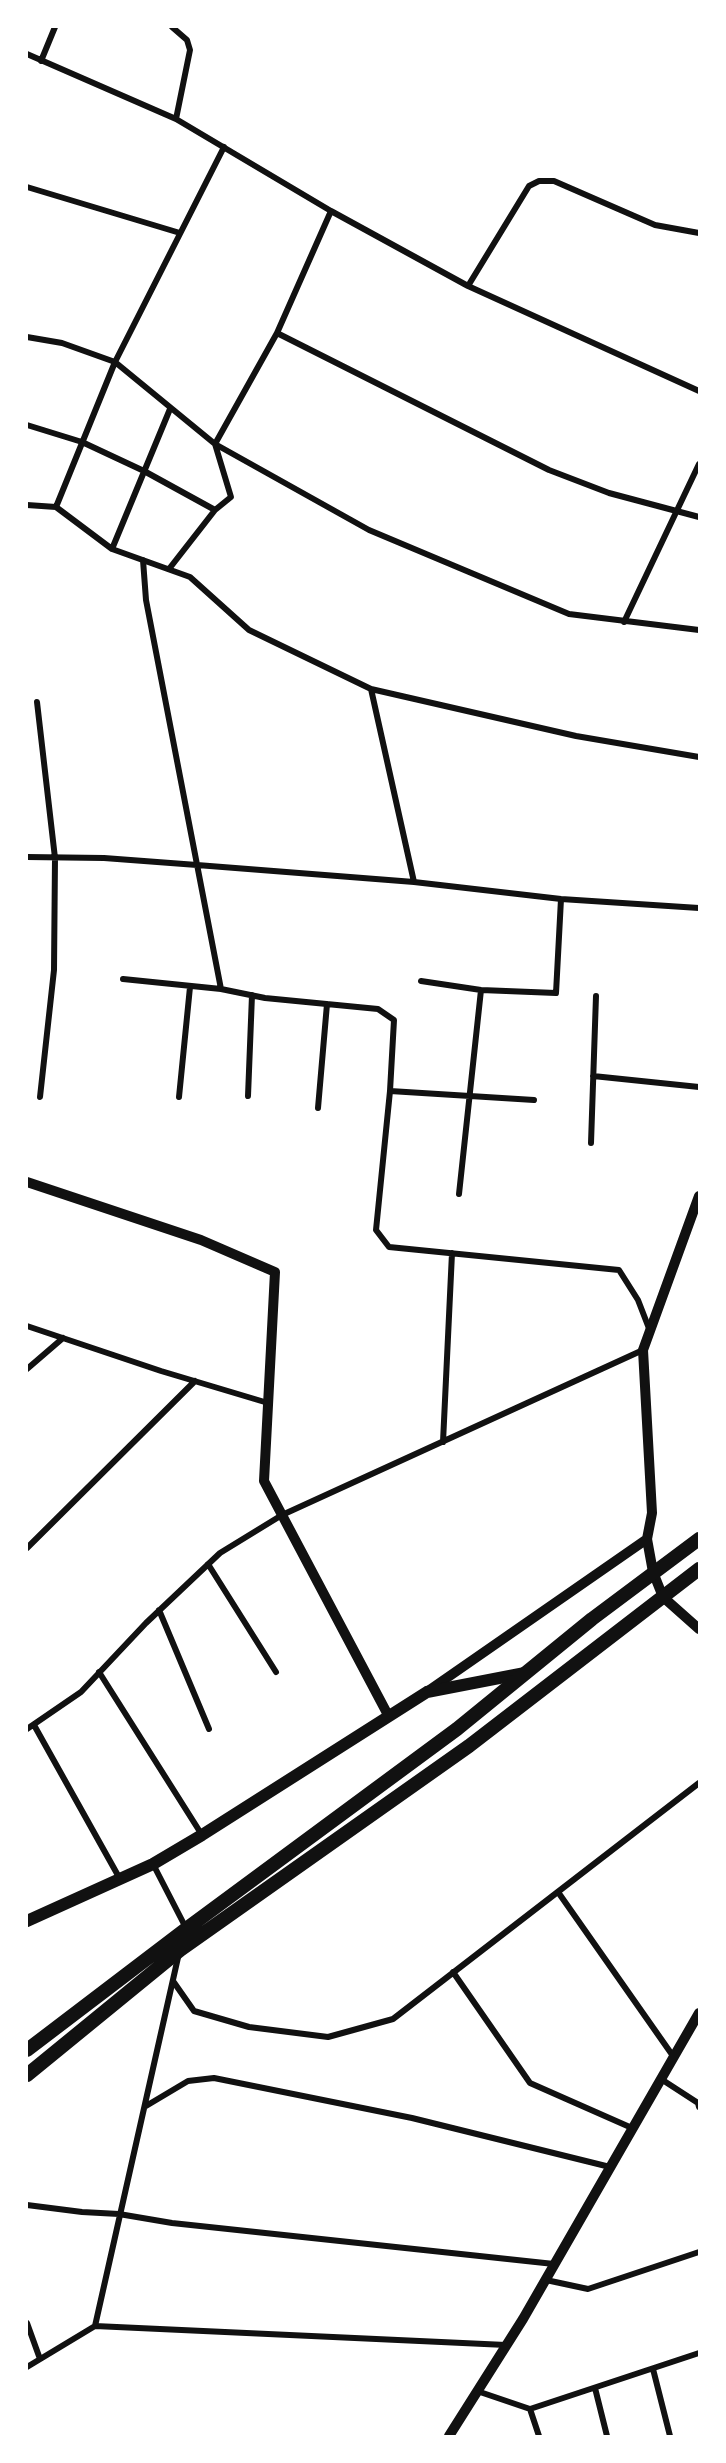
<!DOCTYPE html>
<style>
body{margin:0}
#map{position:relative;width:726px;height:2463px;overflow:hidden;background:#fff;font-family:"Fira Sans",sans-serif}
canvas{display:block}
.frame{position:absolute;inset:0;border:28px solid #fff;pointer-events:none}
</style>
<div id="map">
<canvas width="726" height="2463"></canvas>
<div class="frame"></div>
</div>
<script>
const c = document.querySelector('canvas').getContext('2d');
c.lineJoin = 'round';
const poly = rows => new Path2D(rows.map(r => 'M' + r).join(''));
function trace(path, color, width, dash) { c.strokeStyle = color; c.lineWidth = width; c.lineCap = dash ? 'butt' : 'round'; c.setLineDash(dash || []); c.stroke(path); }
const minor = poly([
 [172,27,187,40,190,50,176,119],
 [27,54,176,119,331,211,468,286,699,391],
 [41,61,55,27],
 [224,147,115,362,215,444,369,530,569,614,699,630],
 [27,187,180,233],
 [331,211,277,333,549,470,609,493,699,517],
 [468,286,529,186,539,181,554,181,655,225,699,233],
 [27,337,62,343,115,362,56,507,112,549,190,577,249,630,371,689,576,736,699,757],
 [27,425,82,442,144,471,215,510],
 [27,505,56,507],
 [112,549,170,409],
 [143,560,146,600,221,989],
 [169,569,215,510,231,497,215,444,277,333],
 [624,622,699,464],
 [371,689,414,882],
 [37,702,55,858,54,970,40,1097],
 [27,857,104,858,197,865,414,882,561,899,699,908],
 [123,979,221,989,265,998,378,1009,394,1020,390,1091,376,1230,389,1247,619,1270,638,1300,650,1331],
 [421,981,481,990,556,993,561,899],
 [593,1076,699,1087],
 [390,1091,534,1100],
 [248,1096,252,995],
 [179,1097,190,987],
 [318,1108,327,1004],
 [591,1143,596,996],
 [459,1194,481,990],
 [27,1326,161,1371,268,1403],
 [27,1369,63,1338],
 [443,1442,452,1253],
 [27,1548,195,1381],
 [208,1564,276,1672],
 [159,1610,209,1729],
 [99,1672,202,1835],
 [34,1725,120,1879],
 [27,1729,81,1692,146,1623,220,1553,282,1515,643,1350],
 [153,1864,187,1930],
 [558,1892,673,2056],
 [453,1972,530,2083,632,2128],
 [173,1981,194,2011,249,2027,328,2037,393,2019,699,1783],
 [661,2079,698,2103,699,2107],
 [146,2106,188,2081,214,2078,412,2118,610,2167],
 [27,2205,82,2212,119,2214,172,2223,554,2264],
 [546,2280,588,2289,699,2252],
 [27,2323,40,2359],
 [95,2326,506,2345],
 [27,2367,95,2326,179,1953],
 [653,2369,670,2436],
 [595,2388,607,2436],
 [477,2391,530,2409,699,2353],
 [530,2409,539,2436]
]);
const tertiary = poly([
 [27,1182,201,1240,275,1272,264,1481,388,1715],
 [647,1539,653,1572,663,1597,699,1629],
 [428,1691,647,1539,652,1513,643,1350,699,1196],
 [449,2436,523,2319,699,2013]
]);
const secondary = poly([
 [27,1921,153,1864,202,1835,427,1692,525,1673]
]);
const primary = poly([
 [27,2050,186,1929,457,1729,592,1619,699,1539],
 [27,2075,180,1950,469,1746,699,1569]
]);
trace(minor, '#111', 6);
trace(tertiary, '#111', 10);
trace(secondary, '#111', 12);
trace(primary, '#111', 14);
</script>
